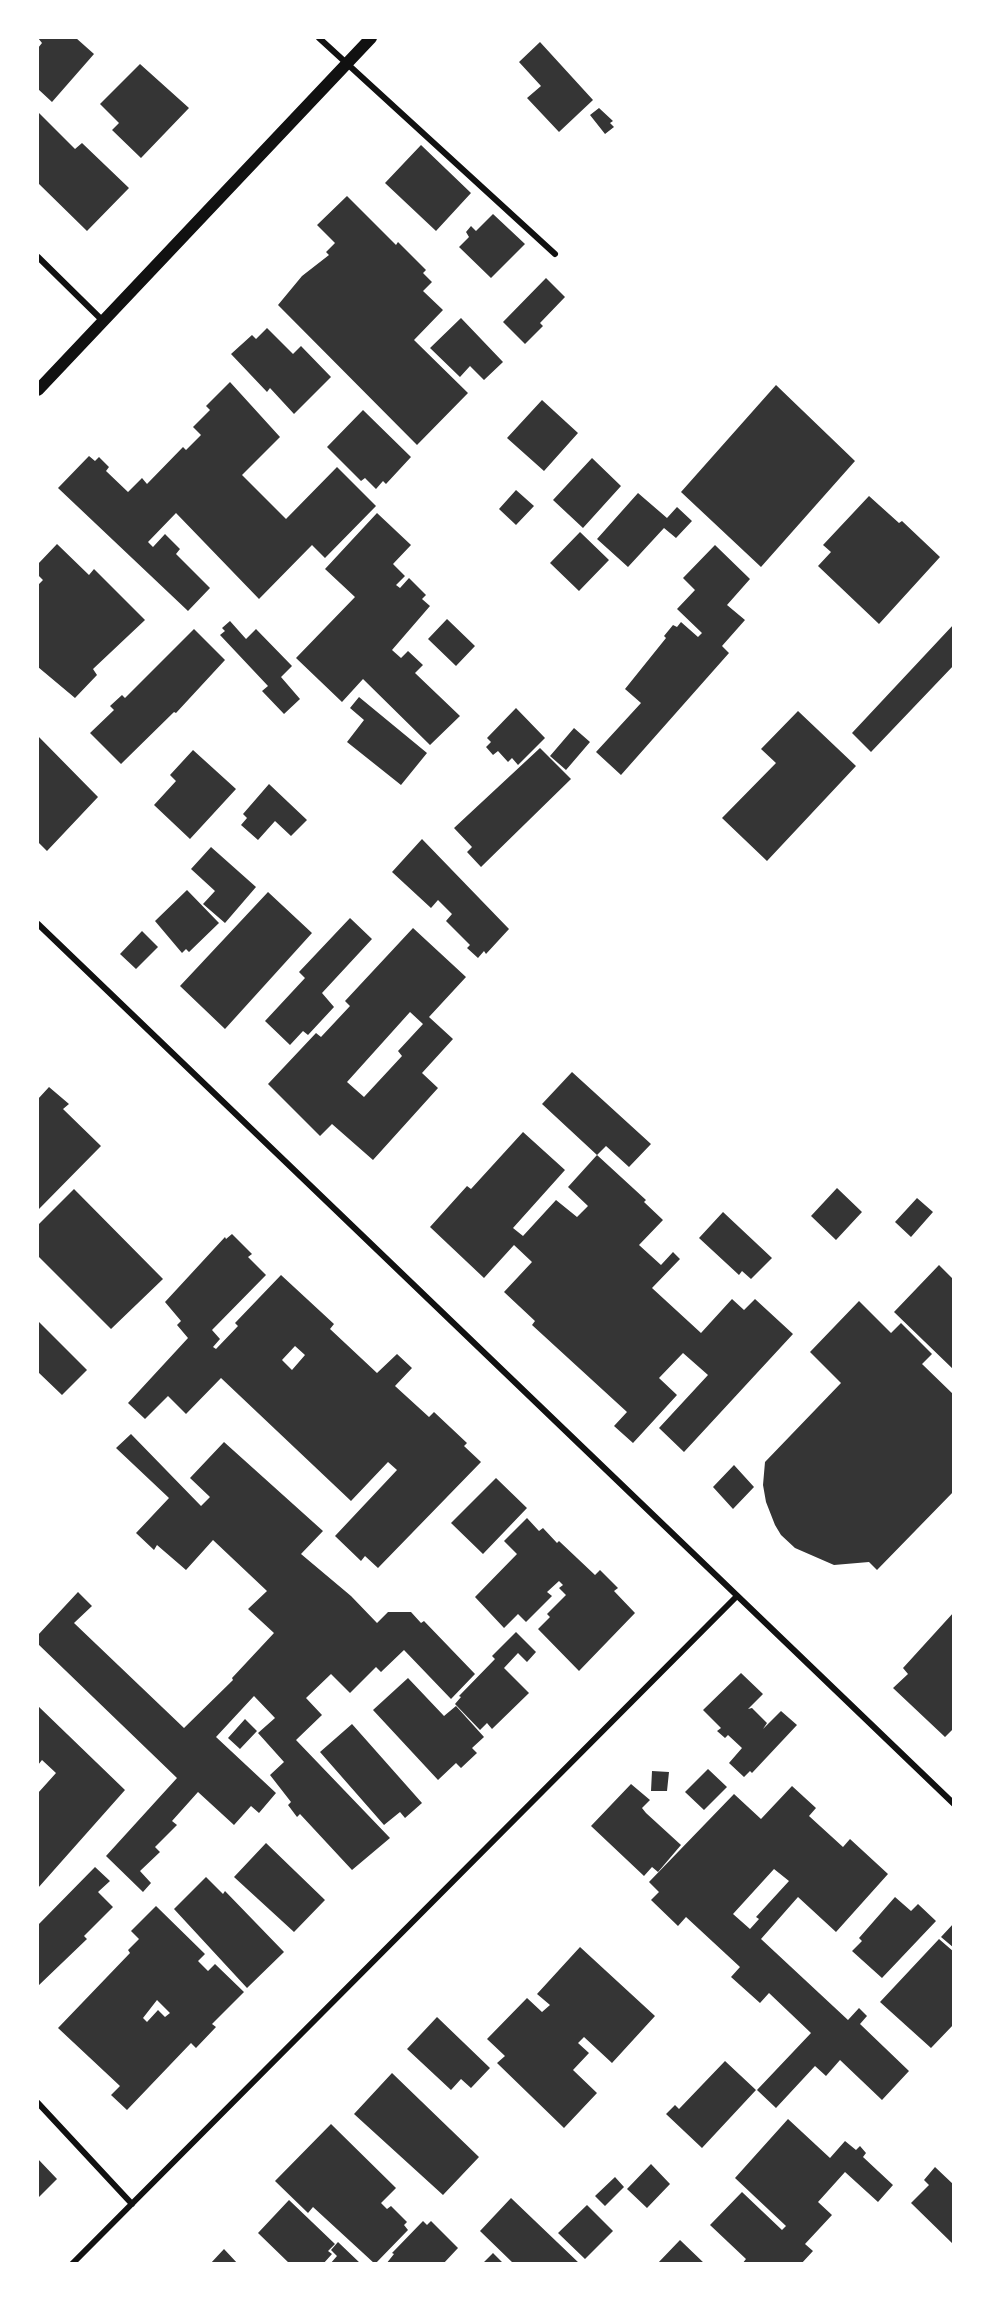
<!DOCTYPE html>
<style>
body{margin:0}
#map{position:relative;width:991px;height:2301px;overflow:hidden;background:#fff;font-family:"Work Sans",sans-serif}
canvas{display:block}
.frame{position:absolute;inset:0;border:39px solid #fff;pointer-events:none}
</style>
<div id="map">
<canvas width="991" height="2301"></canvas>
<div class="frame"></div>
</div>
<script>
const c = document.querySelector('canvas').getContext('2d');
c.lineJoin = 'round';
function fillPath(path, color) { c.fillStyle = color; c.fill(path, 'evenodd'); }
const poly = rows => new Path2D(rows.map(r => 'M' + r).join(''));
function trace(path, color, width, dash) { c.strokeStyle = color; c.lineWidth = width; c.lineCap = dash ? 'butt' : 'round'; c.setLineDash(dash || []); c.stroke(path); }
const building = poly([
 [38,38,76,38,94,54,52,102,38,89,38,48,42,43],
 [540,42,593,100,559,132,527,98,541,86,519,62],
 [140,64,189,108,141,158,112,130,119,123,100,104],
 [599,108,613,121,610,123,614,127,605,134,590,115],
 [38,112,75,149,82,143,129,188,87,231,38,183],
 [421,145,471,193,436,231,385,183],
 [347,196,396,245,398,242,426,270,423,273,432,282,423,291,443,310,414,340,468,393,417,445,278,305,302,276,329,255,326,252,335,243,317,225],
 [493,214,525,244,491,278,459,247,469,237,466,232,471,226,476,231],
 [546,278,565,297,540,323,543,326,525,344,503,322],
 [461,318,503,362,484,380,470,366,460,377,430,348],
 [267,328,293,354,301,346,331,377,294,414,270,388,267,392,231,354,252,335,256,339],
 [230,382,280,437,242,475,286,519,337,467,376,506,325,558,312,545,259,599,176,513,148,542,153,547,165,534,180,549,176,554,210,588,188,611,58,488,89,456,95,461,99,457,109,467,106,471,128,492,142,478,147,484,183,447,186,450,201,435,193,427,210,410,206,406],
 [776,385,855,461,761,567,681,492],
 [542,400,578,433,544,471,507,438],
 [363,410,411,457,386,484,383,481,376,489,365,478,361,481,327,447],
 [592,458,621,486,583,528,553,500],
 [516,490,534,506,516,525,499,509],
 [638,493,667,518,677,507,692,521,676,538,664,528,628,567,597,539],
 [869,496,899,523,902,521,940,557,879,624,818,566,831,552,823,545],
 [377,513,411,545,393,564,405,576,396,585,400,588,409,578,426,595,422,599,430,606,392,650,401,658,408,651,423,665,415,673,460,716,430,745,363,679,342,702,296,658,355,597,325,569],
 [580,532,609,560,579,591,550,563],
 [57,544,89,575,94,569,145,620,93,669,97,675,75,698,38,667,38,585,43,580,38,575,38,564],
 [715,545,750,579,727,605,745,620,722,646,729,653,621,775,596,752,641,703,625,689,666,638,664,636,673,625,677,627,681,622,698,637,702,633,677,609,695,590,683,578],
 [447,619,475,646,456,666,428,639],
 [230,621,246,639,256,629,292,666,281,677,300,699,284,714,262,691,268,686,220,635,225,631,222,628],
 [954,624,954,665,871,752,852,733],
 [194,629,225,660,176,713,174,712,121,764,90,733,114,710,110,706,122,695,125,698],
 [359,697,427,753,401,785,347,742,364,720,350,708],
 [516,708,545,738,518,765,512,758,508,762,498,751,493,755,486,747,491,742,487,738],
 [798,711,856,766,767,861,722,818,776,763,761,749],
 [574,728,590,742,566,770,550,756],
 [38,736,98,797,47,851,38,842],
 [540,748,571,779,481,867,467,852,472,847,454,828],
 [193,750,236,789,190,839,154,805,176,781,170,775],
 [269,784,307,820,291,836,275,821,258,840,241,825,247,818,243,814],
 [422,839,509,929,486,954,484,951,478,958,467,948,470,945,446,921,452,914,438,900,431,908,392,872],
 [211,847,256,887,225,923,203,904,215,891,191,869],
 [187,890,219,923,189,952,186,949,182,953,155,921],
 [268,892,312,933,225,1029,180,986],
 [350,918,372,939,322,993,334,1007,308,1035,303,1031,290,1045,265,1021,305,978,299,972],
 [413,928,466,977,429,1017,453,1039,422,1073,438,1088,373,1160,332,1124,320,1136,268,1084,316,1033,321,1037,350,1006,345,1001],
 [410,1012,423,1024,398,1051,402,1056,364,1097,347,1082],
 [142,931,158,947,136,969,120,954],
 [572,1072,651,1144,629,1167,606,1146,597,1155,646,1200,644,1202,663,1220,639,1245,661,1265,673,1252,680,1259,652,1288,701,1333,732,1299,744,1310,755,1299,793,1334,684,1452,659,1428,708,1375,683,1353,659,1378,677,1395,633,1443,614,1426,627,1412,532,1325,535,1321,504,1292,532,1262,514,1245,484,1278,430,1227,467,1186,471,1189,523,1132,565,1170,513,1228,523,1236,556,1200,577,1217,588,1206,568,1187,597,1155,542,1104],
 [49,1087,69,1104,63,1109,101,1146,38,1210,38,1099],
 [837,1188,862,1212,836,1240,811,1216],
 [74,1189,163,1279,111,1329,38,1256,38,1225],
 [917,1198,933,1212,911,1237,895,1222],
 [723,1212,772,1258,751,1279,742,1271,739,1275,699,1238],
 [232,1234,252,1254,248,1257,266,1275,212,1330,220,1339,213,1347,216,1349,238,1326,235,1323,281,1275,334,1324,330,1329,377,1373,397,1354,412,1368,395,1386,429,1417,434,1412,467,1443,464,1446,481,1462,378,1568,365,1556,361,1561,335,1536,397,1470,388,1462,351,1501,221,1378,186,1414,168,1396,145,1419,128,1403,188,1338,177,1325,181,1321,165,1302,225,1237,226,1239],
 [295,1346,305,1355,292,1370,282,1360],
 [939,1265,954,1280,954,1370,894,1312],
 [859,1301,891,1333,901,1323,932,1354,922,1364,954,1395,954,1491,877,1570,869,1562,834,1565,795,1548,781,1535,775,1525,766,1502,763,1485,765,1462,841,1383,810,1352],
 [38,1321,87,1370,62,1395,38,1372],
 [131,1434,201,1506,210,1497,190,1478,224,1442,323,1531,301,1554,351,1596,377,1623,388,1612,411,1612,421,1623,424,1621,475,1674,451,1699,404,1650,381,1672,376,1667,350,1693,331,1674,306,1698,322,1715,296,1740,390,1838,352,1870,300,1814,297,1817,288,1805,291,1802,270,1775,284,1762,258,1733,275,1718,254,1696,216,1737,276,1793,259,1813,251,1806,234,1825,198,1792,172,1821,177,1825,155,1847,160,1852,140,1871,151,1883,143,1892,106,1856,177,1778,38,1644,38,1635,78,1592,92,1606,74,1623,184,1728,233,1680,232,1678,274,1633,248,1609,267,1591,213,1540,186,1570,157,1545,154,1550,136,1533,169,1498,116,1448],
 [734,1465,754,1487,733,1509,713,1487],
 [496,1478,527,1508,483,1554,451,1523],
 [527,1518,539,1531,543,1528,557,1543,559,1541,595,1575,600,1570,618,1588,614,1591,635,1613,579,1671,538,1629,550,1617,547,1614,566,1595,559,1588,563,1585,559,1581,547,1592,552,1596,526,1622,518,1614,504,1628,475,1597,517,1554,504,1541],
 [954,1612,954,1728,945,1737,893,1688,908,1674,903,1668],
 [516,1632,536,1652,527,1662,518,1653,504,1668,529,1693,492,1729,487,1723,480,1730,455,1704,461,1697,459,1696,495,1659,492,1656],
 [741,1673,763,1694,748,1709,752,1708,767,1723,763,1729,781,1711,797,1725,752,1773,750,1771,744,1777,729,1763,742,1748,728,1735,725,1738,717,1731,721,1728,703,1710],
 [408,1678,444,1716,456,1706,484,1737,472,1748,477,1753,461,1768,456,1763,438,1780,373,1710],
 [38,1706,125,1790,38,1888,38,1793,56,1773,42,1760,38,1765],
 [245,1719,257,1731,240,1749,228,1738],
 [352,1724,422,1803,405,1818,400,1812,384,1825,320,1752],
 [708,1769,727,1787,704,1810,685,1792],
 [652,1771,669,1772,667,1791,651,1791],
 [631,1784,650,1800,642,1808,646,1813,681,1845,658,1872,652,1867,644,1876,591,1826],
 [792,1786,816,1808,809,1816,843,1847,850,1839,888,1874,836,1932,798,1897,761,1939,848,2020,859,2008,867,2016,860,2024,909,2071,882,2100,840,2060,826,2076,815,2066,776,2108,757,2090,811,2033,769,1993,760,2003,731,1977,740,1967,686,1917,678,1926,651,1900,659,1892,649,1882,734,1794,761,1819],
 [774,1869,789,1881,756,1917,759,1919,750,1929,733,1914],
 [266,1843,325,1900,294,1932,234,1877],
 [95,1867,110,1881,98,1892,113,1907,84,1936,87,1939,38,1986,38,1925],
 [206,1877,223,1894,225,1891,284,1952,247,1988,174,1909],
 [895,1897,911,1911,918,1904,936,1921,882,1978,852,1951,862,1941,859,1938],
 [156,1906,205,1954,198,1961,208,1971,215,1964,244,1992,212,2024,216,2027,196,2048,191,2043,127,2110,111,2095,120,2086,58,2028,130,1953,128,1950,139,1939,131,1931],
 [157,2000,170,2013,165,2017,158,2010,147,2022,143,2018],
 [954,1923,954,1948,941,1937],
 [939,1939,954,1952,954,2024,931,2048,880,2002],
 [580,1947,655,2016,612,2063,584,2037,578,2043,589,2053,573,2070,597,2093,564,2128,497,2063,505,2056,487,2039,527,1998,542,2012,550,2005,537,1994],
 [437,2017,490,2068,471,2088,461,2079,451,2090,407,2049],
 [725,2061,756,2090,702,2148,666,2114,675,2105,679,2109],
 [392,2073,479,2157,443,2195,354,2114],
 [788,2119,830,2158,845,2141,856,2150,860,2146,866,2153,863,2157,893,2185,878,2202,845,2172,818,2202,832,2215,805,2244,813,2251,801,2264,742,2264,746,2259,710,2225,742,2192,782,2230,786,2226,735,2178],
 [331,2124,396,2188,381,2203,387,2209,391,2206,407,2222,404,2225,408,2230,375,2264,313,2207,308,2213,275,2181],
 [38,2159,57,2179,38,2198],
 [651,2164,670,2184,647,2208,627,2189],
 [935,2167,954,2185,954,2245,911,2203,929,2185,924,2180],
 [615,2177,624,2187,605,2206,595,2196],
 [511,2198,580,2264,514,2264,480,2231],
 [289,2200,335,2244,328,2251,332,2254,323,2264,290,2264,258,2233],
 [587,2205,613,2231,585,2259,558,2233],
 [423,2221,427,2225,431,2221,458,2248,443,2264,386,2264,394,2254,392,2253],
 [680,2240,705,2264,657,2264],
 [338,2242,361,2264,330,2264,337,2256,331,2250],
 [224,2249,238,2264,210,2264],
 [493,2253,504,2264,482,2264]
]);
const minor = poly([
 [319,38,555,254],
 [38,257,103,321],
 [38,924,954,1804],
 [38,2103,132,2204],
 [72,2264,736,1597]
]);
const secondary = poly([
 [38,390,371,38]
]);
fillPath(building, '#353535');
trace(minor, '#111', 6);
trace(secondary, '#111', 12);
</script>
